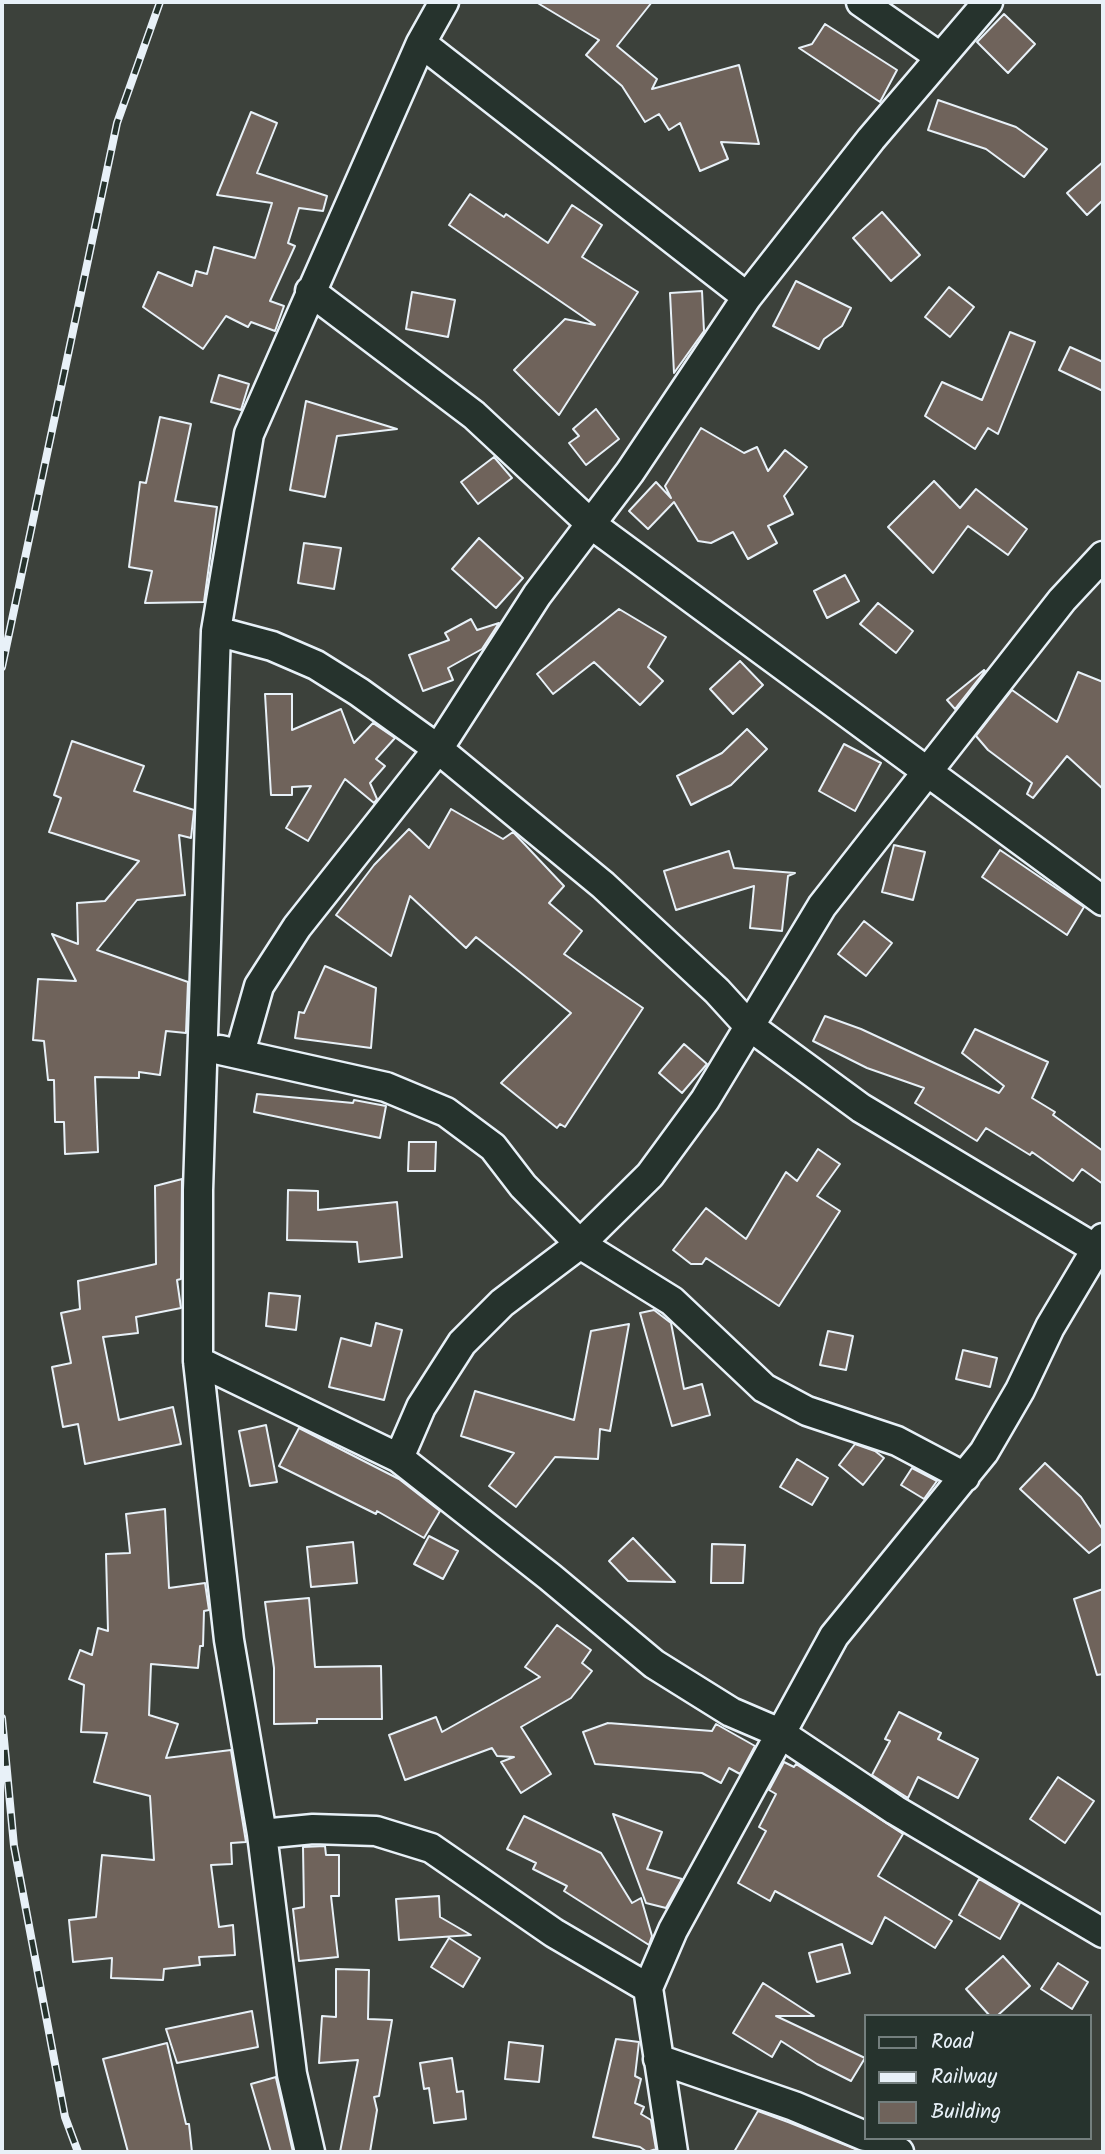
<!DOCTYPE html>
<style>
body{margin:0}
#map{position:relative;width:1105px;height:2154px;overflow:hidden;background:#3c413b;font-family:Kalam,sans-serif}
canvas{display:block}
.frame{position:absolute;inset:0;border:4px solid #e8f1f8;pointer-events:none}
.legend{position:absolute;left:864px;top:2014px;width:228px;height:126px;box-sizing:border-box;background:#26332d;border:2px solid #747f7e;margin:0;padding:9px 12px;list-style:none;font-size:21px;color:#e8f1f8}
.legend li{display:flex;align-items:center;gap:14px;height:35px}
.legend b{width:35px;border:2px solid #747f7e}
</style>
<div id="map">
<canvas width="1105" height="2154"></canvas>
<div class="frame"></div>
<ul class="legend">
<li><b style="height:9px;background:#26332d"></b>Road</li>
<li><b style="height:9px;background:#e8f1f8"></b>Railway</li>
<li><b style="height:19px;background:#6f635b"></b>Building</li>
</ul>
</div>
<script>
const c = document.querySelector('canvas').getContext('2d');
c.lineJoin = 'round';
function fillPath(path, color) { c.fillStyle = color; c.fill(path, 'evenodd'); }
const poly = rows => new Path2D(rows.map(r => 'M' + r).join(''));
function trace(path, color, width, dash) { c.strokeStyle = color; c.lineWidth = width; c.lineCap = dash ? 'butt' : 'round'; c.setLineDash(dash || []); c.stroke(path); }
const building = poly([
 [536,2,652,2,617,46,657,79,652,89,739,65,759,144,721,142,728,159,700,171,680,123,669,130,659,114,645,122,622,86,586,55,599,40,536,2],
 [1004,14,1035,44,1008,73,977,42,1004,14],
 [825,24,897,70,880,102,799,48,812,44,825,24],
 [938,100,1016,127,1047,149,1024,177,986,149,928,130,938,100],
 [251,112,277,123,257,173,327,196,323,211,299,208,288,243,295,246,270,301,284,306,275,331,251,322,248,327,226,316,203,349,143,307,158,272,192,286,196,271,207,274,214,247,255,258,272,203,217,195,251,112],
 [1103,162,1103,200,1087,215,1067,193,1103,162],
 [470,194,504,217,506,214,548,243,572,205,602,225,582,257,638,292,559,415,514,370,565,319,595,325,449,225,470,194],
 [882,212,920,255,891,281,853,238,882,212],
 [796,281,851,308,842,326,824,339,819,349,773,326,796,281],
 [949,287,974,307,950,337,925,317,949,287],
 [702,291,704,331,674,373,670,293,702,291],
 [412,292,455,300,448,337,406,329,412,292],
 [1010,332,1035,342,998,434,988,428,975,449,925,416,942,382,982,400,1010,332],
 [1070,347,1103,362,1103,391,1059,370,1070,347],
 [219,375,249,384,241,410,211,402,219,375],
 [306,401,397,429,337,436,325,497,290,490,306,401],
 [596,409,619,439,586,465,569,443,579,436,573,429,596,409],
 [160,417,191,424,175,501,217,507,204,602,145,603,152,571,129,567,140,482,146,483,160,417],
 [701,428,744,453,757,447,768,471,785,450,807,467,784,496,793,514,768,526,777,543,748,559,733,532,711,543,698,541,674,502,648,529,629,511,656,482,671,498,665,486,701,428],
 [494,457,512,478,478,504,461,482,494,457],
 [934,481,960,508,976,489,1027,529,1008,555,968,526,933,573,888,527,934,481],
 [479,538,523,578,496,608,452,569,479,538],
 [304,543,341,548,334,589,298,583,304,543],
 [845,575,859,601,827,618,814,591,845,575],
 [878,603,913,631,896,653,860,624,878,603],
 [619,609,666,637,648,667,663,681,640,705,594,662,553,694,537,674,619,609],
 [471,619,477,630,499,623,482,649,448,668,453,680,423,691,409,655,449,640,445,633,471,619],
 [740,661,763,685,733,714,710,689,740,661],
 [984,670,985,671,955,709,947,700,984,670],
 [1078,672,1103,682,1103,789,1067,756,1033,798,1027,794,1032,783,988,750,976,736,1012,690,1057,722,1078,672],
 [265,694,292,694,292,730,341,709,354,743,373,723,395,738,376,759,385,766,370,783,377,799,374,803,345,779,308,841,286,828,311,786,292,787,292,795,271,795,265,694],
 [747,729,767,749,731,785,691,805,677,776,722,753,747,729],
 [72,741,144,766,134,791,194,810,191,838,179,835,185,895,137,900,97,950,188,982,186,1033,166,1031,160,1075,139,1072,139,1078,95,1077,98,1152,65,1154,64,1122,55,1122,54,1080,48,1080,44,1041,33,1040,38,979,76,981,52,934,78,944,77,903,105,901,139,861,49,832,61,798,54,795,72,741],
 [844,744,881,763,855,811,819,791,844,744],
 [451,809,503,839,513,832,564,886,549,903,582,931,564,954,643,1008,565,1127,560,1124,557,1128,501,1083,571,1013,476,937,466,948,410,896,391,956,336,915,374,865,409,829,429,848,451,809],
 [894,845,925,852,913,900,882,892,894,845],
 [1000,850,1084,907,1067,935,982,877,1000,850],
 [729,851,734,868,795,873,788,876,782,931,750,928,754,886,676,910,664,871,729,851],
 [864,921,892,943,866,976,838,954,864,921],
 [325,966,376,988,371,1048,295,1038,299,1012,304,1013,325,966],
 [825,1016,861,1029,999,1093,1004,1086,962,1053,975,1029,1048,1062,1032,1098,1055,1112,1053,1115,1103,1151,1103,1184,1082,1169,1073,1181,1032,1152,1030,1155,986,1128,977,1141,915,1103,924,1088,867,1068,813,1041,825,1016],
 [684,1044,707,1064,682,1093,659,1073,684,1044],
 [257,1094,353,1103,354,1100,386,1106,380,1138,254,1112,257,1094],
 [409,1142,436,1142,435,1171,408,1171,409,1142],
 [818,1149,840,1164,817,1196,840,1211,779,1306,706,1258,702,1264,691,1264,673,1250,706,1208,746,1239,786,1172,797,1181,818,1149],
 [182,1179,181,1279,177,1280,181,1308,136,1317,138,1333,103,1337,119,1420,173,1407,181,1444,85,1464,78,1424,63,1427,52,1367,71,1363,61,1313,80,1309,78,1281,156,1264,155,1186,182,1179],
 [288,1190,318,1191,318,1210,397,1202,402,1257,359,1262,357,1242,287,1240,288,1190],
 [269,1293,300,1296,296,1330,266,1326,269,1293],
 [654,1310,671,1323,684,1389,702,1384,710,1415,672,1426,640,1313,654,1310],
 [376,1323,402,1330,384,1400,329,1387,341,1338,371,1346,376,1323],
 [629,1324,610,1431,600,1429,598,1459,555,1457,516,1507,489,1486,514,1453,461,1436,475,1391,574,1420,591,1331,629,1324],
 [828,1331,853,1336,846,1370,820,1365,828,1331],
 [963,1350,997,1358,990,1387,956,1379,963,1350],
 [266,1425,277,1482,250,1486,239,1431,266,1425],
 [299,1428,399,1479,440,1511,424,1538,377,1511,376,1514,279,1466,299,1428],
 [855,1444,875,1451,884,1458,863,1485,839,1465,855,1444],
 [797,1459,828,1478,812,1505,780,1487,797,1459],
 [1045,1463,1081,1497,1103,1530,1103,1543,1089,1553,1020,1489,1045,1463],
 [912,1468,937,1481,924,1499,901,1485,912,1468],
 [165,1509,169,1588,205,1583,209,1610,204,1611,203,1646,200,1646,198,1668,151,1664,149,1715,178,1724,166,1758,231,1750,246,1842,231,1843,232,1864,211,1865,219,1927,233,1925,235,1955,199,1957,200,1965,164,1969,163,1980,111,1978,112,1958,73,1962,69,1920,96,1917,102,1855,154,1860,150,1796,94,1782,107,1733,81,1732,84,1685,69,1679,80,1650,92,1655,98,1628,108,1631,106,1554,130,1553,126,1514,165,1509],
 [429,1536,458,1551,443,1579,414,1564,429,1536],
 [633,1538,675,1582,628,1581,609,1561,633,1538],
 [353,1542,357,1583,311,1587,307,1547,353,1542],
 [712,1544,745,1545,743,1583,711,1583,712,1544],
 [1103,1589,1103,1674,1097,1675,1074,1599,1103,1589],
 [309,1598,315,1667,381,1666,382,1719,317,1719,317,1723,274,1724,274,1668,265,1602,309,1598],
 [557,1625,591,1650,582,1663,592,1671,571,1698,521,1727,551,1774,521,1793,501,1762,514,1757,497,1756,492,1748,405,1780,389,1735,436,1717,442,1732,540,1677,525,1667,557,1625],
 [899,1712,941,1733,938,1739,978,1759,958,1798,918,1777,908,1798,872,1775,890,1741,885,1739,899,1712],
 [608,1723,712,1731,716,1724,755,1746,740,1774,729,1768,721,1783,702,1773,595,1764,583,1732,608,1723],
 [784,1762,794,1767,796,1764,903,1834,878,1876,952,1921,935,1948,885,1917,872,1944,775,1891,770,1901,738,1883,766,1831,759,1827,776,1794,769,1790,784,1762],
 [1058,1777,1094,1801,1065,1843,1030,1819,1058,1777],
 [613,1814,662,1832,647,1869,682,1879,666,1908,646,1903,613,1814],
 [524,1816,601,1853,632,1903,641,1898,652,1936,649,1945,564,1891,567,1886,533,1869,536,1863,507,1849,524,1816],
 [325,1846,326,1855,339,1855,339,1896,331,1896,338,1957,299,1961,293,1909,304,1907,303,1847,325,1846],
 [979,1879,1020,1903,1000,1939,959,1915,979,1879],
 [439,1896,440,1917,471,1935,399,1940,396,1899,439,1896],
 [449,1938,480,1958,463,1987,431,1967,449,1938],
 [842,1944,850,1973,817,1982,809,1953,842,1944],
 [1003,1956,1030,1986,997,2016,990,2016,966,1989,1003,1956],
 [1058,1963,1088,1982,1072,2009,1041,1989,1058,1963],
 [336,1969,369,1970,368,2019,392,2020,379,2096,374,2097,377,2110,370,2152,340,2152,358,2060,319,2063,322,2016,336,2017,336,1969],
 [763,1983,814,2016,776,2016,865,2058,851,2081,817,2064,781,2041,772,2057,733,2033,763,1983],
 [252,2011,258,2047,177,2063,166,2029,252,2011],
 [616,2039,639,2042,635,2076,641,2079,635,2103,644,2107,641,2114,651,2120,656,2149,647,2152,640,2147,593,2137,616,2039],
 [509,2042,543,2046,539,2082,505,2079,509,2042],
 [167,2043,186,2124,189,2124,192,2152,128,2152,103,2059,167,2043],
 [452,2058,457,2092,463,2091,466,2119,434,2123,429,2088,424,2089,420,2063,452,2058],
 [276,2077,276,2078,293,2152,271,2152,251,2084,276,2077],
 [758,2111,788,2122,863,2152,734,2152,758,2111]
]);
const minor = poly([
 [861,2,940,57],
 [421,43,747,297],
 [310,291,474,415,592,525,1103,901],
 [216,631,272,646,316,665,359,692,438,749,603,885,717,991,748,1025,861,1108,1103,1253],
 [220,1050,386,1087,446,1112,493,1147,523,1186,580,1244,672,1301,764,1388,807,1411,897,1441,965,1477],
 [240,1053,259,986,297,927,438,749,537,595,630,472,747,297,871,139,988,2],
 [198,1361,399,1458,550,1577,654,1664,731,1712,780,1733,895,1810,1103,1933],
 [399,1458,421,1407,462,1343,502,1303,580,1244,650,1175,705,1100,822,906,1062,600,1103,556],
 [262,1834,313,1829,376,1831,431,1848,554,1933,648,1988],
 [658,2059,794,2106,865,2136],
 [871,2138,899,2152],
 [310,2152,292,2074,262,1834,229,1640,198,1361,198,1190,216,631,249,434,421,43,444,2],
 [673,2152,648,1988,673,1930,834,1636,984,1452,1020,1390,1050,1327,1103,1238]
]);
const rail = poly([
 [2,667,117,123,160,2],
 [2,1718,14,1846,65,2117,78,2152]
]);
fillPath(building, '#6f635b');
trace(building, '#e8f1f8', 2);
trace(minor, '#e8f1f8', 33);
trace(minor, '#26332d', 28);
trace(rail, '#e8f1f8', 8);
trace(rail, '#26332d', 5, [16]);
</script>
